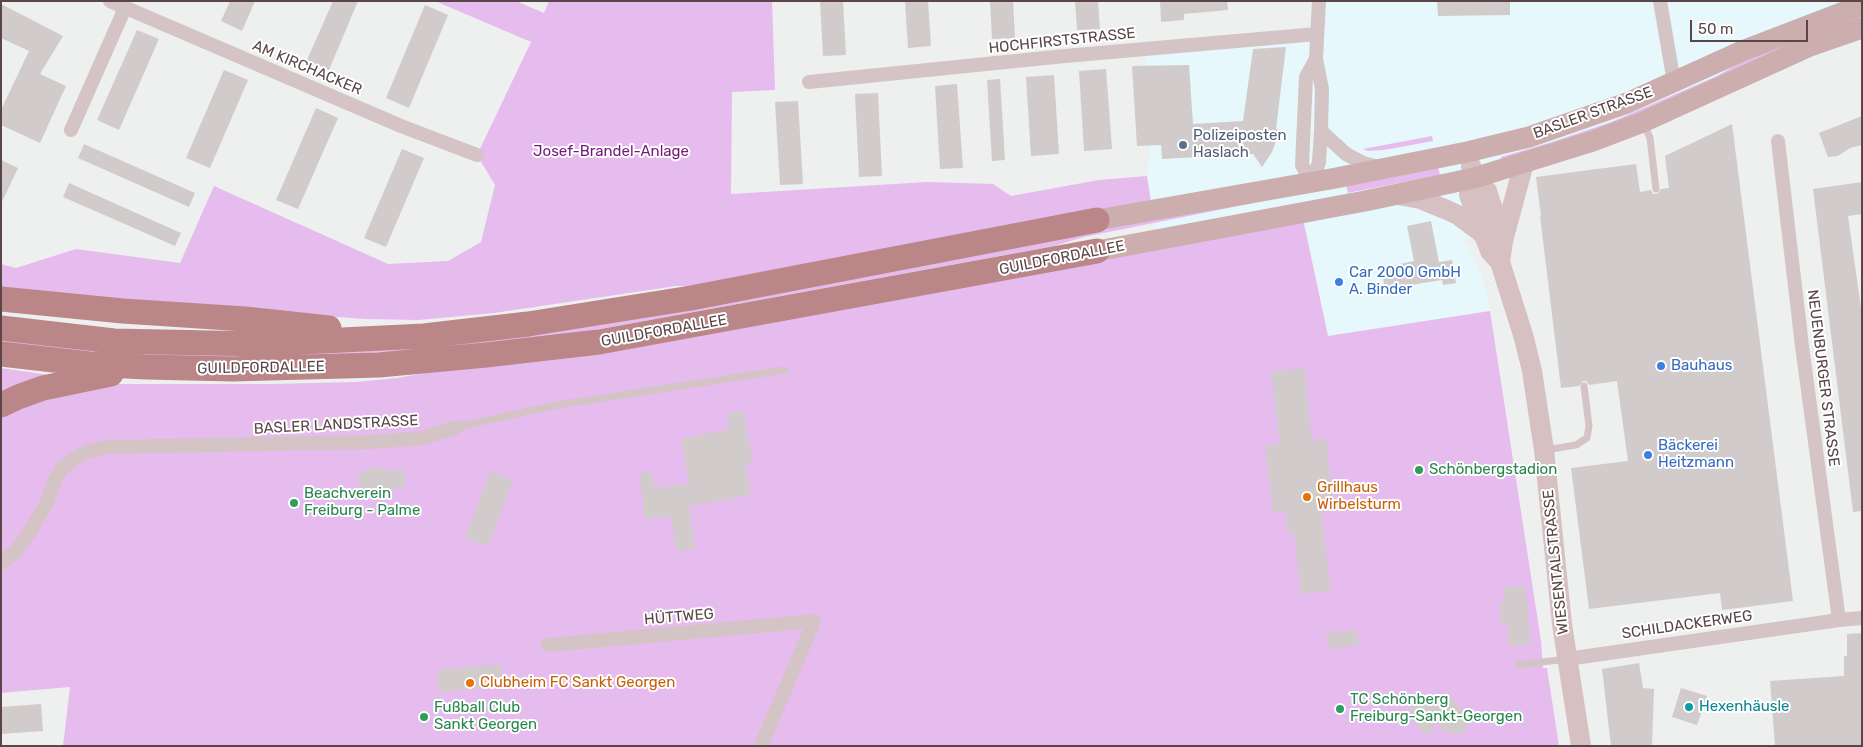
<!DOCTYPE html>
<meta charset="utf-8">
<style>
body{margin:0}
#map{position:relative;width:1863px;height:747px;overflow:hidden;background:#edf0ee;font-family:Rubik,sans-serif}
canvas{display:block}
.frame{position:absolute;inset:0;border:2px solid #5a4648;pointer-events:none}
.scale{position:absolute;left:1690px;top:20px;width:118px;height:22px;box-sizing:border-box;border:2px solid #5a4648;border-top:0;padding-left:6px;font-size:15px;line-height:18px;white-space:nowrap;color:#5a4648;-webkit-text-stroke:4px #fff;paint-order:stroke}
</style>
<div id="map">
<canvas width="1863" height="747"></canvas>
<div class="frame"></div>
<div class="scale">50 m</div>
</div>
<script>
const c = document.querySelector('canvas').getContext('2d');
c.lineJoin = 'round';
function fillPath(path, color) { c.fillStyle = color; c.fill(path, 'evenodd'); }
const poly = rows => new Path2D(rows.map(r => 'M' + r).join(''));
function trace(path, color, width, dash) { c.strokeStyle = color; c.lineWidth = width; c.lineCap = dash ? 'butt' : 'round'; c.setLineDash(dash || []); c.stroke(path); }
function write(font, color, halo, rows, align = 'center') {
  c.font = font + ' Rubik,sans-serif'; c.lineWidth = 4; c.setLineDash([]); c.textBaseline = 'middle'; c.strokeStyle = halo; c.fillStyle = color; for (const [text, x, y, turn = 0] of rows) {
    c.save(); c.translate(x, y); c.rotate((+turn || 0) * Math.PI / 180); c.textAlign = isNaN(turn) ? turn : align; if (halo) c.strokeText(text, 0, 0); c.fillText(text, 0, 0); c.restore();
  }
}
const commercial = poly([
 [1321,1,1862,1,1862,39,1750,81,1462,184,1472,238,1464,239,1474,257,1484,284,1490,311,1328,336,1307,234,1159,245,1147,176,1150,145,1145,51,1319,35]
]);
const green = poly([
 [435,1,516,1,544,13,549,1,772,1,775,90,732,92,731,194,927,182,993,184,1011,196,1099,180,1147,176,1151,202,714,286,676,286,494,313,419,320,365,319,61,297,1,289,1,264,16,268,76,249,180,263,214,186,388,264,448,261,481,242,495,185,477,155,531,42],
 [1862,14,1862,19,1612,125,1501,159,1501,157,1552,142,1611,122,1717,76,1749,57],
 [1432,136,1433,141,1384,150,1368,151,1363,149],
 [1437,163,1440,175,1348,193,1345,181],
 [1278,198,1084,237,1054,246,584,332,400,353,167,359,1,345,1,337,254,352,1111,227],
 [1303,219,1328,336,1490,311,1541,641,1543,668,1547,668,1559,746,63,746,70,687,1,693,1,412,84,384,272,384,356,382,397,378],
 [1,368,49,375,1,398]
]);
const building = poly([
 [230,1,255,1,242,31,221,21],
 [333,1,358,1,329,70,307,60],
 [820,1,843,1,846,55,823,56],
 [905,1,928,1,931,46,908,48],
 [990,1,1013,1,1015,38,992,39],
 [1075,1,1098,1,1100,29,1077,30],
 [1160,1,1227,1,1228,10,1184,14,1184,20,1161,22],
 [1437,1,1510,1,1510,15,1438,16],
 [1,4,63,36,40,74,66,86,40,143,1,125,1,110,29,51,1,38],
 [425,5,448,15,409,108,386,98],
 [137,30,159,39,119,130,97,120],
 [1286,47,1276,129,1280,130,1272,152,1262,167,1253,154,1162,159,1161,145,1137,146,1132,66,1189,65,1193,124,1243,121,1253,49],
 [1106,69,1112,149,1084,151,1079,71],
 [224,70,248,80,210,168,186,158],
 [1054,75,1059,154,1031,156,1026,77],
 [1000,79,1005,160,992,161,987,80],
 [957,84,963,168,940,169,935,86],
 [878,93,882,176,859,177,855,94],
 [798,101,803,184,780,185,775,102],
 [316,108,338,118,298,209,276,200],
 [1862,116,1862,145,1850,148,1838,156,1828,157,1819,133],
 [1732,124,1793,601,1722,610,1720,593,1589,609,1571,468,1628,461,1617,381,1589,385,1586,381,1583,381,1579,386,1561,388,1540,216,1541,216,1536,177,1636,164,1640,192,1651,190,1653,194,1657,194,1661,189,1669,188,1665,156],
 [84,144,195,193,189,207,78,158],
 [402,149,424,158,386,247,364,238],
 [1,160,18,168,1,204],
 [1862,182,1862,214,1848,216,1862,315,1862,511,1853,512,1813,189],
 [69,183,181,233,175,246,63,197],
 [1431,221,1439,262,1452,260,1456,283,1443,285,1442,280,1385,289,1381,268,1414,261,1407,226],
 [1304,368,1312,440,1326,438,1333,501,1320,502,1331,591,1301,594,1294,532,1288,533,1285,511,1273,512,1265,445,1280,444,1271,372],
 [743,410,753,462,745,464,751,495,689,506,695,549,676,551,671,516,645,519,639,474,652,472,654,489,689,483,681,439,730,429,727,418,729,417,728,413],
 [368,468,387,468,387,471,405,471,405,488,388,488,388,493,369,494,369,487,359,488,359,472,368,472],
 [490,472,513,480,488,546,465,538],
 [1525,586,1531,644,1510,647,1507,623,1501,624,1499,603,1505,603,1503,588],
 [1357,630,1359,645,1328,648,1326,634],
 [1862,633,1862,746,1775,746,1770,681,1844,676,1844,656,1847,656,1847,634],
 [1639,663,1643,688,1654,689,1652,746,1611,746,1602,669],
 [501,664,503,686,439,692,437,670],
 [1681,688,1707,696,1697,725,1672,717],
 [1448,693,1462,711,1465,711,1470,718,1464,733,1453,734,1450,731,1446,733,1436,722,1429,735,1421,731,1409,715,1415,698,1435,697],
 [41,704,43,731,1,734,1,707]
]);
const lane = poly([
 [1644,124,1650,138,1656,189],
 [457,427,557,405,785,370],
 [1545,450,1576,445,1587,438,1589,426,1584,386],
 [1518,665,1567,659]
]);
const street = poly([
 [110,1,401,126,477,155],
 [1660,1,1674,82],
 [809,82,1065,56,1317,34],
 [71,130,125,8],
 [1321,131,1346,154,1363,163,1379,167],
 [1778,141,1802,346,1839,620],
 [1312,183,1319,162,1321,131,1322,89,1316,59,1319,1],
 [1312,183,1302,165,1306,77,1316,59],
 [1,563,16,551,31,530,47,502,55,480,61,469,74,459,88,451,108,447,371,442,423,438,457,427],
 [548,645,814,621,761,746],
 [1567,659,1839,620,1862,618]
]);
const secondary = poly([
 [1471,166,1474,178,1469,195,1490,251,1500,262],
 [1474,178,1487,191,1503,241,1500,262,1524,338,1532,371,1544,450,1562,624,1581,746],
 [1398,195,1420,199,1447,210,1458,215,1482,233],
 [1503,241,1524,163]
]);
const primary = poly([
 [1097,220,1336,178,1467,152,1529,137,1627,103,1742,51,1862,5],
 [1097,251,1365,201,1474,178,1593,141,1643,122,1810,46,1862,28]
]);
const highway = poly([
 [1,299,123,311,245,319,329,328],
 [1,328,114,341,260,344,424,336,528,324,691,298,1097,220],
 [1,354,89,364,146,367,233,369,379,365,486,355,599,342,1097,251],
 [1,405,18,397,43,388,111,374]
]);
const markers = [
 [1183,145,5,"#5c6f8a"],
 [1339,282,5,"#3f7fe0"],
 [1661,366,5,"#3f7fe0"],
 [1648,455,5,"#3f7fe0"],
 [1419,470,5,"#2e9e5b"],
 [1307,497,5,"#e8710a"],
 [294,503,5,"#2e9e5b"],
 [470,683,5,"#e8710a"],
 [1689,707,5,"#0f9aa8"],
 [1340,709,5,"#2e9e5b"],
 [424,717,5,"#2e9e5b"]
];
const streetNames = [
 ["HOCHFIRSTSTRASSE",1062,41,-6],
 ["AM KIRCHACKER",307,68,23],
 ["BASLER STRASSE",1593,113,-20],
 ["GUILDFORDALLEE",1062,258,-11],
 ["GUILDFORDALLEE",664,331,-10],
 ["GUILDFORDALLEE",261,368,-1],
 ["NEUENBURGER STRASSE",1823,378,83],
 ["BASLER LANDSTRASSE",336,425,-3],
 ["WIESENTALSTRASSE",1556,562,-96],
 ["HÜTTWEG",679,617,-5],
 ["SCHILDACKERWEG",1687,625,-8]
];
const serviceNames = [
 ["Polizeiposten",1193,136],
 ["Haslach",1193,153]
];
const parkNames = [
 ["Josef-Brandel-Anlage",611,152]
];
const shopNames = [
 ["Car 2000 GmbH",1349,273],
 ["A. Binder",1349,290],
 ["Bauhaus",1671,366],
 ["Bäckerei",1658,446],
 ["Heitzmann",1658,463]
];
const leisureNames = [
 ["Schönbergstadion",1429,470],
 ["Beachverein",304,494],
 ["Freiburg - Palme",304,511],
 ["TC Schönberg",1350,700],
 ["Freiburg-Sankt-Georgen",1350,717],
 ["Fußball Club",434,708],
 ["Sankt Georgen",434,725]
];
const foodNames = [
 ["Grillhaus",1317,488],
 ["Wirbelsturm",1317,505],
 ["Clubheim FC Sankt Georgen",480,683]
];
const cultureNames = [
 ["Hexenhäusle",1699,707]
];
fillPath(commercial, '#e6f8fb');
fillPath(green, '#e5bced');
fillPath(building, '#d2cbcb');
trace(lane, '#d4c4c5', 7);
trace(street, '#d4c4c5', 14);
trace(secondary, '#d6c0c1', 20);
trace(primary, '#ccaeaf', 21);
trace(highway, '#bb8688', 25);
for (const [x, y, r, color] of markers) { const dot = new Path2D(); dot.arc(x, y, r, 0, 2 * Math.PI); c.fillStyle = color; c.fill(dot); trace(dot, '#fff', 2); }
write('15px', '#5a4648', '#fff', streetNames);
write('15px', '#4e5e75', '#fff', serviceNames, 'left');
write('15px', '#731a78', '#fff', parkNames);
write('15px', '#366cbe', '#fff', shopNames, 'left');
write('15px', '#27864d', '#fff', leisureNames, 'left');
write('15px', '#c56008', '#fff', foodNames, 'left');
write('15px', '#0d838f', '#fff', cultureNames, 'left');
</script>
